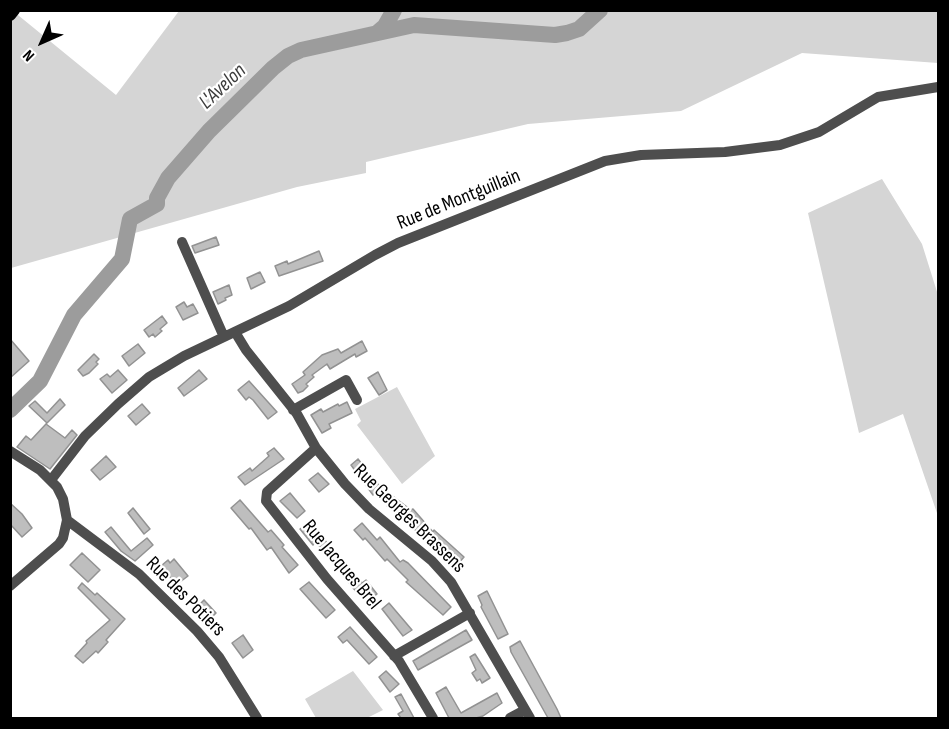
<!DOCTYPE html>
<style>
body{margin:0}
#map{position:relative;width:949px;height:729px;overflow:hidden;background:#fff;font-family:"Sofia Sans Condensed",sans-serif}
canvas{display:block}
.frame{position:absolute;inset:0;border:12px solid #000;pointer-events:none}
.north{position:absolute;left:12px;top:12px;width:60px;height:60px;-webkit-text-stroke:4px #fff;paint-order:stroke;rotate:225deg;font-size:16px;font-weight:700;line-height:24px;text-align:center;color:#000}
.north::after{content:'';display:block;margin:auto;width:21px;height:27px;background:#000;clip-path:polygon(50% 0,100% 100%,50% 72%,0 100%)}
</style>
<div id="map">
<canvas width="949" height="729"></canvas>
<div class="frame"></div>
<div class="north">N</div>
</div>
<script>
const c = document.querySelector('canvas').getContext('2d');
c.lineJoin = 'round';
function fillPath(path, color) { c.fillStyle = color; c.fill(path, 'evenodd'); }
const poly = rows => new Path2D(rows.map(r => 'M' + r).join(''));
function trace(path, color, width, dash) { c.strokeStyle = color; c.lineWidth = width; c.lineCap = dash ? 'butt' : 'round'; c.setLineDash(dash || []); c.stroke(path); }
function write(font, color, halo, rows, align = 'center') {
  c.font = font + ' "Sofia Sans Condensed",sans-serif'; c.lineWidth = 4.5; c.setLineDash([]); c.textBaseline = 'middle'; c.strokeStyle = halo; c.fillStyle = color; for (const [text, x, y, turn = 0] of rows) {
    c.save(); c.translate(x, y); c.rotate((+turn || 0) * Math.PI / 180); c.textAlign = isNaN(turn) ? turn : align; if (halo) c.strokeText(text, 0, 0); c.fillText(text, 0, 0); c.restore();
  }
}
const green = poly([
 [11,11,13,11,116,95,179,11,938,11,938,63,802,53,681,111,528,124,366,162,366,173,297,187,11,268],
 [882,179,922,244,938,295,938,516,903,414,859,433,808,213],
 [397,387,435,456,402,484,357,425,361,421,355,409],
 [353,671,383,710,367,718,316,718,305,699]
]);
const river = poly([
 [378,32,385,26,394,10],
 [10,410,40,381,74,315,122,259,130,219,157,204,157,198,168,178,209,131,273,68,288,56,301,50,414,25,555,35,567,33,579,29,600,10]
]);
const building = poly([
 [216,237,219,245,195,253,192,246,216,237],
 [319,251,323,261,279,276,275,266,287,261,288,264,319,251],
 [260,272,265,282,251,289,247,278,260,272],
 [229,285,232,295,225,298,226,300,218,304,213,292,229,285],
 [184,302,187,307,193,304,198,313,183,320,176,307,184,302],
 [162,316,167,323,160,329,162,331,155,337,153,334,149,337,144,330,162,316],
 [10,339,29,361,10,378,10,339],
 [362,341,367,351,356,357,355,354,330,369,327,364,312,375,314,377,306,384,308,386,303,391,298,393,292,384,305,375,303,372,322,355,338,349,341,353,362,341],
 [138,344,145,353,129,366,122,356,138,344],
 [94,354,99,359,96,362,98,364,89,373,83,376,78,370,94,354],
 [118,370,127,380,112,393,100,379,107,374,110,377,118,370],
 [199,370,207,379,184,396,178,388,199,370],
 [378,372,387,390,379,395,368,378,378,372],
 [249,381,277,412,268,419,253,400,249,397,246,400,238,390,249,381],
 [60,399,65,405,47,423,29,406,35,401,47,413,60,399],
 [347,402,352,413,329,424,331,428,322,433,311,415,321,409,323,412,338,404,339,406,347,402],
 [142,404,150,413,136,425,128,416,142,404],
 [46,424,65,438,72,430,77,435,50,469,17,447,26,436,31,440,46,424],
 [274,448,284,459,245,485,238,477,250,468,252,471,269,456,267,453,274,448],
 [106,456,116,467,100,480,91,470,106,456],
 [358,459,381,488,373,495,351,465,358,459],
 [318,473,329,484,319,492,309,480,318,473],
 [290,493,305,511,297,518,280,501,290,493],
 [394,497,411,510,413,509,433,532,434,530,464,557,457,565,417,532,400,512,399,513,393,511,387,506,394,497],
 [240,500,268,532,271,530,284,545,282,547,298,565,289,573,271,547,267,550,251,528,249,529,231,508,240,500],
 [10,503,22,514,32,528,22,537,10,524,10,503],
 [133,508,150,529,144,534,128,513,133,508],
 [309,522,362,583,366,580,377,594,368,601,360,592,358,594,316,542,313,545,300,529,309,522],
 [362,523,377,540,380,537,400,562,403,560,408,563,451,607,443,615,406,582,408,580,387,559,385,561,365,538,363,540,354,530,362,523],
 [111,527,131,551,147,538,153,545,135,561,121,551,105,532,111,527],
 [82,553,100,570,88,582,70,565,82,553],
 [174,559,188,576,176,585,161,566,168,560,170,563,174,559],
 [309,582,335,610,326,618,300,589,309,582],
 [82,583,95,595,97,593,125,619,106,640,108,642,98,653,96,651,83,663,75,656,87,643,86,641,110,620,78,588,82,583],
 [487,591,508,634,498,639,481,607,482,605,478,596,487,591],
 [204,600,216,613,208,621,196,608,204,600],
 [389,603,412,630,403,636,382,609,389,603],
 [350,627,377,657,369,664,347,640,343,643,338,637,350,627],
 [466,630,472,640,418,670,413,661,466,630],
 [243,635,253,650,243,658,232,643,243,635],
 [520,641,557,709,561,718,548,718,511,652,510,647,520,641],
 [475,654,490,678,482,683,480,679,477,681,472,673,476,670,470,657,475,654],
 [386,671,399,684,390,692,379,677,386,671],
 [446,687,461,713,497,693,502,703,483,716,476,718,449,718,436,693,446,687],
 [401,694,414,718,401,718,398,714,403,711,395,697,401,694]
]);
const minor = poly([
 [182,242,224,337],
 [235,332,246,350,297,414,316,448,345,484,369,509,432,561,451,582,530,718],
 [293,410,346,380,357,400],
 [316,448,267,492,266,501,327,579,399,661,433,718],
 [10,451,40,470,57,487,63,499,67,520,63,538,59,544,10,586],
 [51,480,85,436,118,404,149,377,184,356,289,306,375,255,398,243,605,161,641,155,725,152,780,145,819,132,878,97,938,87],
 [67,520,139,574,197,631,219,657,257,718],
 [394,656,470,613],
 [510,718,525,710]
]);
const major = poly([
 [10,15,14,10]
]);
const streetNames = [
 ["Rue de Montguillain",459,200,-22],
 ["Rue Georges Brassens",409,519,44],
 ["Rue Jacques Brel",341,565,50],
 ["Rue des Potiers",185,597,45]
];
const waterNames = [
 ["L'Avelon",223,87,-43]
];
fillPath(green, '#d5d5d5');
trace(river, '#9c9c9c', 16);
fillPath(building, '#bebebe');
trace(building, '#929292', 1.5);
trace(minor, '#4e4e4e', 10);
trace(major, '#000', 12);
write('20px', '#000', '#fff', streetNames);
write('italic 21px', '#3d3d3d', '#fff', waterNames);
</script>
